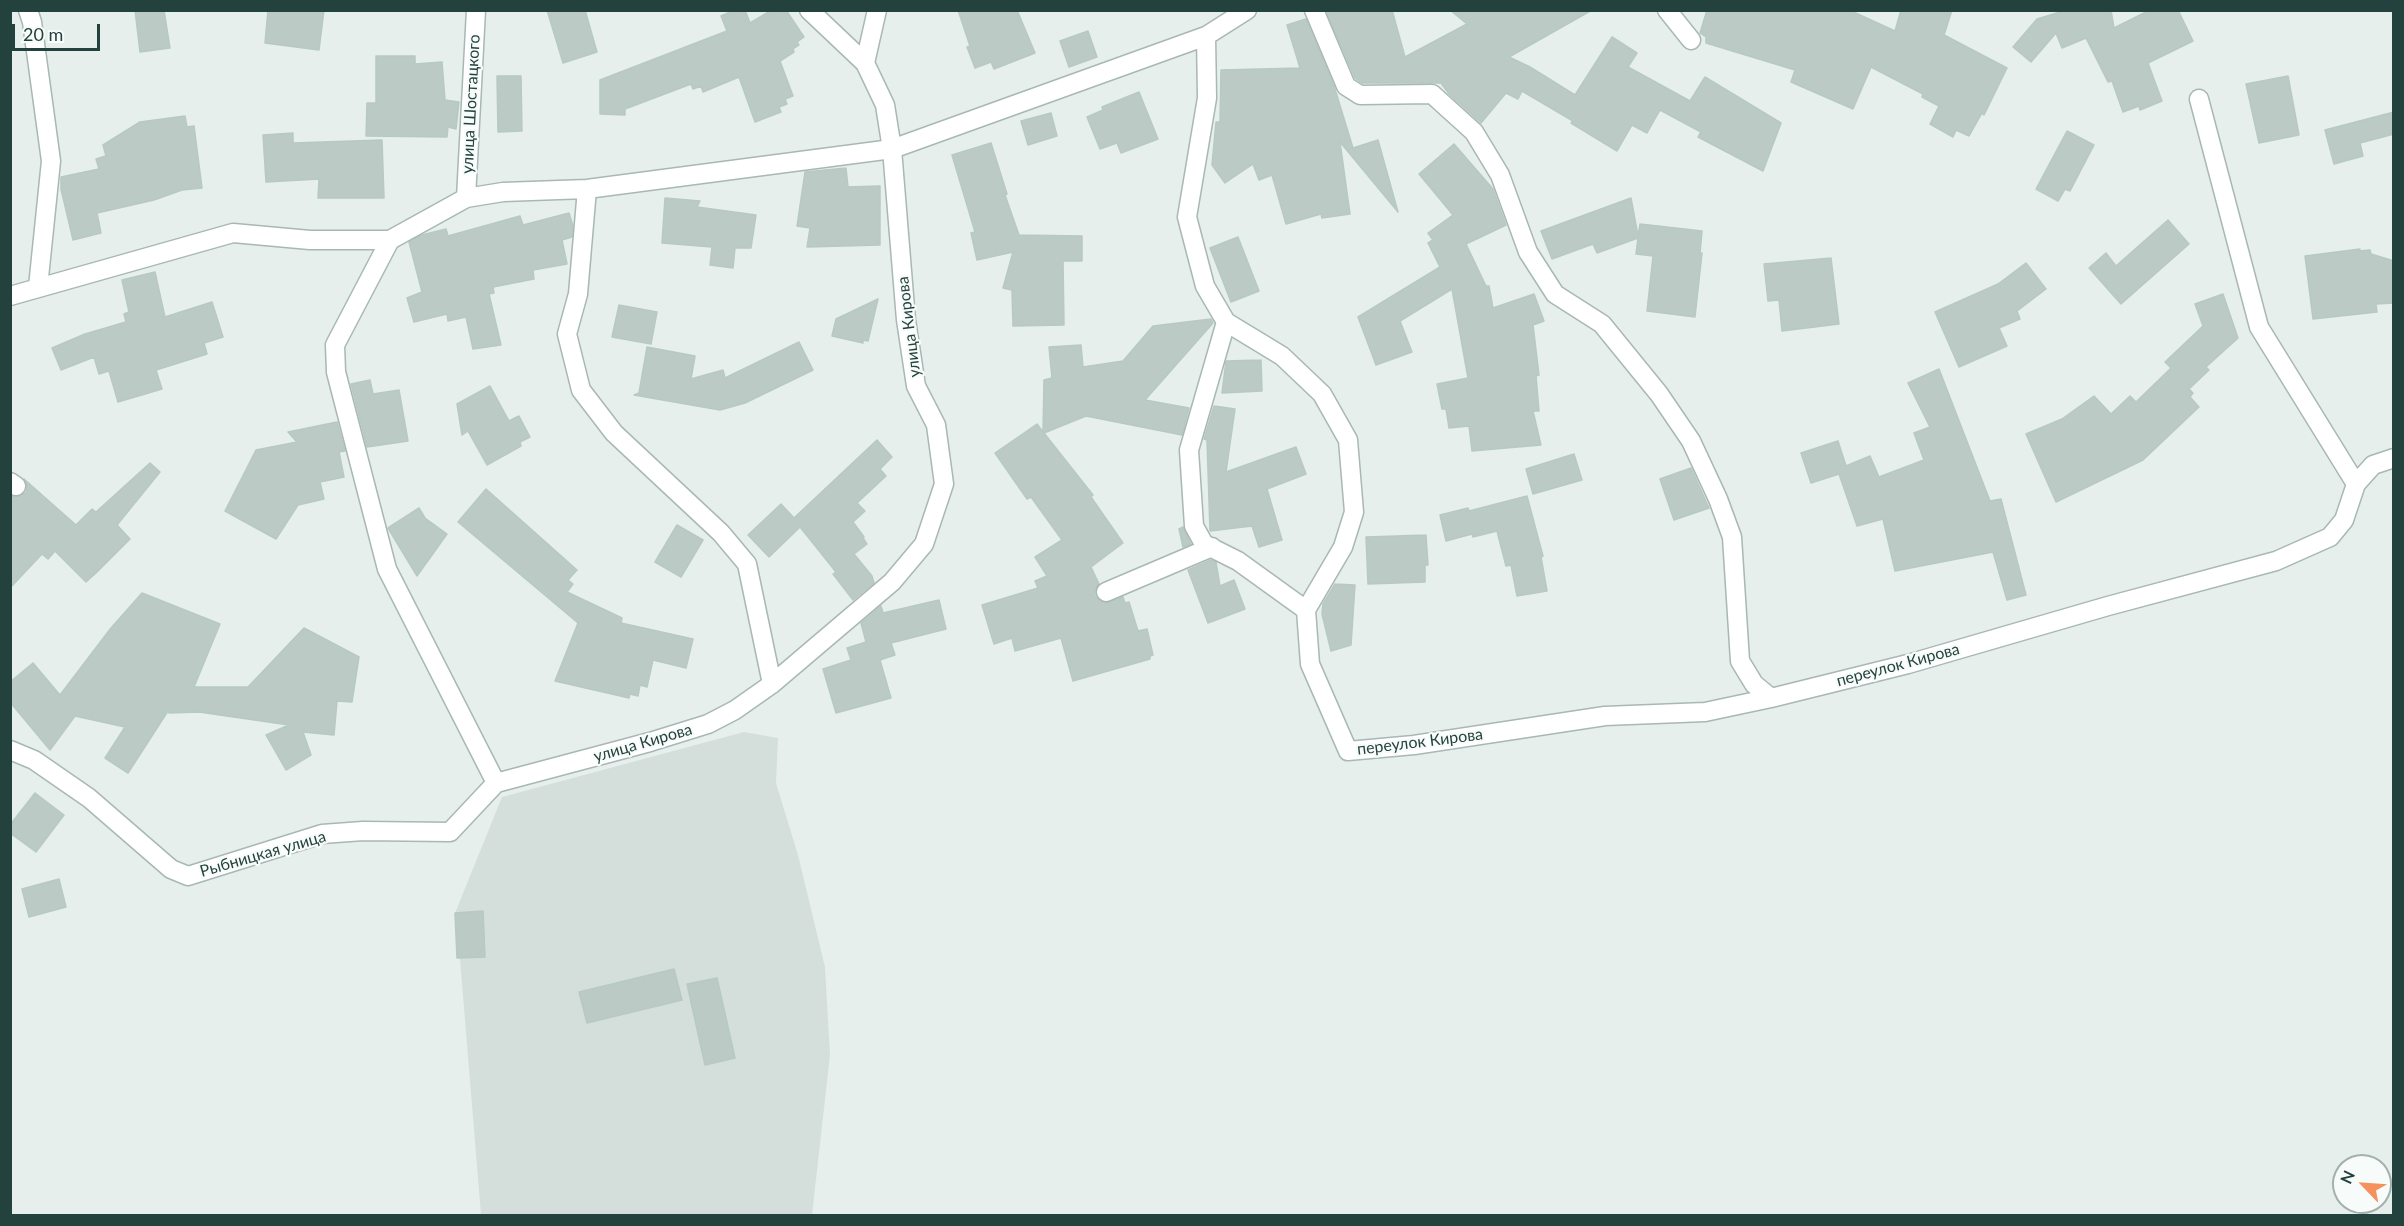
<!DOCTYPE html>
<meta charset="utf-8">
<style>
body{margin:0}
#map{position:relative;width:2404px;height:1226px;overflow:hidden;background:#e6efec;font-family:Lato,sans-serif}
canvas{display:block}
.frame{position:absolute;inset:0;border:12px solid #24423d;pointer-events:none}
.north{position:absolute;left:2332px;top:1154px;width:60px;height:60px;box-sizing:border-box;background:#f7fbf9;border:2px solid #a3b1ae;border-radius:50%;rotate:295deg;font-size:16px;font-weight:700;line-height:24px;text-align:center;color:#24423d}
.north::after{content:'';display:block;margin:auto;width:21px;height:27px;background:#f5915d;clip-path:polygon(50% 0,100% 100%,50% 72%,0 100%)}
.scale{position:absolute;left:12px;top:24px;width:88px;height:27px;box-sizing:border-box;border:3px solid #24423d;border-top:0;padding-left:8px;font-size:18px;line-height:21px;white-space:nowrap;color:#24423d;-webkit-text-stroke:4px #f7fbf9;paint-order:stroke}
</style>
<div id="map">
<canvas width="2404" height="1226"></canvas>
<div class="frame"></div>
<div class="north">N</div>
<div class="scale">20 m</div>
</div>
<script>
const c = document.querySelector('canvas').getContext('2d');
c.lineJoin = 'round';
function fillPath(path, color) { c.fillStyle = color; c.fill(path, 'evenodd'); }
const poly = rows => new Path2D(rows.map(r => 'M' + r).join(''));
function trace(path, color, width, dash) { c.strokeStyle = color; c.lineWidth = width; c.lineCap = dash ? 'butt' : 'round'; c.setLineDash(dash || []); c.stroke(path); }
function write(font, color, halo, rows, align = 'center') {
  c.font = font + ' Lato,sans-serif'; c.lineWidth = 4.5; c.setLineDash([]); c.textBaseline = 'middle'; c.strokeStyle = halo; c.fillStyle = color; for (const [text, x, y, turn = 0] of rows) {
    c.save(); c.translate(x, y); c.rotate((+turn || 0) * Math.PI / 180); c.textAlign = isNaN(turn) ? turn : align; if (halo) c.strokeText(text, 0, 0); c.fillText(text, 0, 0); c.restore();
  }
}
const built = poly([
 [744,732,778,738,776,783,798,855,825,967,830,1055,812,1215,481,1215,460,959,457,958,455,913,502,797]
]);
const building = poly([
 [135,10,164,10,170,48,140,52,135,10],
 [268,10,324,10,319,50,265,43,268,10],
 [547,10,585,10,597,52,563,63,547,10],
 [735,10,745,10,750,23,772,10,786,10,804,37,797,42,799,45,793,49,794,52,780,61,793,96,785,99,787,104,779,107,781,112,755,122,739,77,703,92,701,86,693,89,691,84,625,109,625,115,600,114,600,80,727,31,721,16,735,10],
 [958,10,1017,10,1035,53,994,69,991,62,975,68,967,47,970,46,958,10],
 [1335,10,1392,10,1405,57,1467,24,1450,10,1592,10,1509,57,1530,67,1575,95,1612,37,1637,53,1628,67,1690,101,1705,77,1781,123,1763,171,1698,137,1701,132,1660,110,1647,133,1632,125,1617,151,1571,123,1573,121,1522,91,1518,99,1506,93,1481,123,1449,94,1441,83,1362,83,1355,78,1327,13,1335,10],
 [1707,10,1849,10,1895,31,1901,10,1952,10,1944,35,2007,68,1984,115,1982,113,1969,136,1956,130,1953,137,1930,124,1939,106,1922,97,1923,94,1871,67,1853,109,1791,82,1795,70,1706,43,1706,37,1700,33,1707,10],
 [2067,10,2111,10,2114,28,2150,10,2178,10,2193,41,2148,63,2162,101,2140,110,2139,106,2123,112,2112,81,2108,82,2086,38,2062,48,2056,33,2031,62,2013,47,2037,19,2067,10],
 [1306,19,1334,86,1353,148,1378,140,1398,212,1340,142,1350,214,1322,218,1321,214,1286,224,1272,175,1259,180,1253,164,1225,183,1212,165,1216,122,1220,122,1221,70,1300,68,1287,25,1306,19],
 [1088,31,1097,57,1069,67,1060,41,1088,31],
 [376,56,415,56,415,64,442,62,445,100,459,102,456,129,448,127,447,137,366,136,367,103,376,103,376,56],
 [497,76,521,76,522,131,498,132,497,76],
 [2288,76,2299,135,2259,143,2246,84,2288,76],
 [1139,92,1158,139,1121,153,1117,143,1100,149,1087,117,1103,110,1102,107,1139,92],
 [2394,112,2394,134,2360,143,2363,156,2334,164,2325,130,2394,112],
 [1051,113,1057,136,1028,145,1021,121,1051,113],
 [185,116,187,127,194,126,202,188,182,190,154,200,97,213,101,233,73,240,61,189,61,177,99,169,96,159,106,156,103,145,140,122,185,116],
 [2067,131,2094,145,2070,191,2065,189,2058,201,2036,189,2067,131],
 [293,133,293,143,382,140,384,198,318,198,319,179,266,182,263,135,293,133],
 [991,143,1007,194,1005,195,1019,235,1082,236,1082,261,1063,261,1064,325,1013,326,1012,290,1003,288,1013,252,977,260,971,233,975,232,952,155,991,143],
 [1454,144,1493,189,1506,225,1466,244,1486,286,1489,286,1493,308,1534,294,1544,321,1533,325,1539,375,1536,376,1539,411,1533,411,1541,445,1472,451,1469,426,1449,428,1446,409,1442,409,1437,384,1468,378,1452,289,1400,321,1412,352,1376,365,1358,317,1440,267,1428,243,1433,240,1428,233,1453,215,1419,174,1454,144],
 [846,168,848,187,880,186,880,245,807,247,810,228,797,226,805,172,846,168],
 [665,198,700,201,697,207,756,215,751,248,735,248,733,268,710,265,712,247,662,243,665,198],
 [1631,198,1638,236,1640,224,1702,231,1700,253,1702,253,1695,317,1647,311,1653,256,1636,254,1638,238,1597,253,1593,244,1552,259,1541,231,1631,198],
 [569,213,573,226,572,237,562,240,567,264,533,270,534,279,493,287,494,293,489,294,501,345,473,349,466,317,448,321,447,314,414,322,407,298,422,292,409,242,422,235,446,229,448,236,520,216,523,225,569,213],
 [2168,220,2189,244,2121,304,2089,268,2106,253,2116,266,2168,220],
 [1238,237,1259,291,1231,302,1210,248,1238,237],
 [2360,249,2359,251,2370,250,2371,254,2394,261,2394,303,2376,304,2377,312,2313,319,2305,256,2360,249],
 [1831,258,1839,324,1782,331,1779,300,1768,301,1764,264,1831,258],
 [2026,263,2046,289,2017,311,2020,319,1999,328,2007,346,1959,367,1935,312,1998,284,2026,263],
 [155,272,165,317,212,302,223,337,204,343,207,354,156,370,162,389,118,402,109,371,99,374,94,357,61,370,52,348,85,334,126,322,124,314,129,312,122,280,155,272],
 [2223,294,2238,338,2206,367,2209,370,2189,389,2193,393,2190,397,2199,407,2143,460,2056,502,2026,434,2062,419,2094,396,2111,414,2130,396,2136,402,2171,368,2165,362,2203,326,2195,304,2223,294],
 [878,299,868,341,863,340,863,343,832,336,836,319,878,299],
 [619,305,657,312,651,344,612,337,619,305],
 [1211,319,1213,323,1145,400,1189,408,1182,435,1086,416,1044,433,1093,495,1091,497,1123,543,1091,567,1099,584,1095,590,1095,596,1104,603,1123,597,1125,603,1129,602,1138,631,1147,629,1153,655,1150,656,1150,659,1073,681,1061,638,1015,651,1012,638,994,644,982,605,1038,588,1035,581,1047,576,1035,557,1062,540,1031,497,1027,499,995,453,1037,424,1043,432,1044,380,1052,378,1049,347,1081,345,1083,367,1123,361,1153,326,1211,319],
 [799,342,813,370,745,403,720,410,634,395,639,393,647,347,695,356,691,379,723,370,725,378,799,342],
 [1261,360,1262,391,1222,393,1226,361,1261,360],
 [1939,369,1990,501,2001,499,2026,595,2007,600,1993,552,1895,571,1883,519,1857,526,1839,474,1811,483,1801,453,1838,441,1846,466,1870,456,1879,477,1924,460,1914,433,1930,427,1908,383,1939,369],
 [370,380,373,394,399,390,408,441,367,447,351,384,370,380],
 [490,386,509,421,519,416,530,437,520,442,521,446,487,465,468,431,462,435,457,404,490,386],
 [1214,406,1235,409,1226,472,1296,447,1306,474,1267,489,1282,540,1259,547,1252,526,1210,531,1207,440,1204,439,1214,406],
 [337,422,345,451,339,452,344,477,320,482,324,499,298,505,276,539,225,511,256,450,297,442,288,432,337,422],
 [877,440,892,457,880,469,886,476,857,503,865,511,853,522,864,537,863,538,867,544,854,554,872,576,874,583,853,600,833,574,836,572,800,527,769,557,748,535,781,504,794,518,877,440],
 [1574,454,1582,480,1533,494,1526,469,1574,454],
 [150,463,160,472,117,525,130,539,96,573,86,582,55,551,48,559,42,554,10,588,10,500,13,496,20,496,26,492,27,486,24,479,76,525,92,509,96,512,150,463],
 [1691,468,1709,508,1674,520,1660,479,1691,468],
 [486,489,577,570,568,580,573,584,567,592,622,618,621,623,693,639,686,668,653,660,647,687,640,685,638,696,630,694,629,698,555,681,578,623,458,522,486,489],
 [1527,496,1543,556,1541,557,1547,591,1517,596,1511,565,1506,566,1497,531,1473,537,1472,534,1446,541,1440,515,1468,508,1469,511,1527,496],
 [419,508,425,518,447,534,417,576,388,528,419,508],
 [677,525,703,540,681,577,655,562,677,525],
 [1183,527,1191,544,1183,547,1179,529,1183,527],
 [1426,535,1428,565,1425,565,1425,582,1368,584,1366,537,1426,535],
 [1211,560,1216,562,1220,586,1234,580,1245,609,1208,623,1188,570,1211,560],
 [1335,584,1355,585,1351,645,1331,651,1322,614,1323,604,1335,584],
 [142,593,220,624,194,687,248,687,304,628,359,657,352,702,337,701,334,735,303,732,311,755,286,770,266,735,289,725,199,712,169,713,168,711,128,773,105,758,125,727,75,716,50,750,10,702,10,682,33,663,60,695,111,628,142,593],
 [939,600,946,629,891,643,895,655,880,660,891,698,836,713,823,669,851,660,847,648,866,642,861,623,881,606,883,613,939,600],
 [35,793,64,815,36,852,10,833,10,825,35,793],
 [59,879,66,907,29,917,22,889,59,879],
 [483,911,485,957,457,958,455,913,483,911],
 [674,969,682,1000,587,1023,579,992,674,969],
 [717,978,735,1058,705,1065,687,984,717,978]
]);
const minor = poly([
 [28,10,32,22,51,161,38,287],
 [1314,10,1346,86,1360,95,1432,94,1474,132,1500,175,1528,252,1555,294,1602,324,1659,394,1691,441,1718,499,1732,537,1740,661,1754,684,1771,698],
 [1667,10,1691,40],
 [1206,36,1207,98,1187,217,1205,286,1226,322,1282,356,1322,394,1348,440,1354,512,1343,547,1306,610,1310,664,1348,751,1414,745,1605,716,1705,712,1771,698,1908,664,2108,606,2276,561,2330,537,2344,520,2356,484,2373,465,2394,458],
 [865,63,877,10],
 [2199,99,2259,327,2356,484],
 [587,189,578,294,567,334,581,390,614,433,721,533,747,564,772,684],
 [466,198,476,10],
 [390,240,335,345,336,372,387,569,496,783],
 [10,296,233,233,310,240,390,240,466,198,503,192,587,189,892,149,1206,36,1247,10],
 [1226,322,1189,450,1194,526,1204,544,1238,561,1306,610],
 [10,482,16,486],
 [1106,592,1212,547],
 [10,750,34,760,89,798,171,869,188,876,322,834,363,831,450,832,496,783],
 [496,783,650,742,708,724,735,710,772,684,892,582,924,544,944,484,936,425,916,386,906,320,892,149,885,105,865,63,809,10]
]);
const streetNames = [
 ["улица Шостацкого",471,104,-87],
 ["улица Кирова",909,327,-97],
 ["переулок Кирова",1898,665,-15],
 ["переулок Кирова",1420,742,-7],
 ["улица Кирова",643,743,-16],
 ["Рыбницкая улица",263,854,-16]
];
fillPath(built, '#d4dfdb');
fillPath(building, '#bbcac5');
trace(building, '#b7c9c3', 1.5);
trace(minor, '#a8b8b4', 21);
trace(minor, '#fff', 18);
write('16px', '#24423d', '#f7fbf9', streetNames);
</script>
